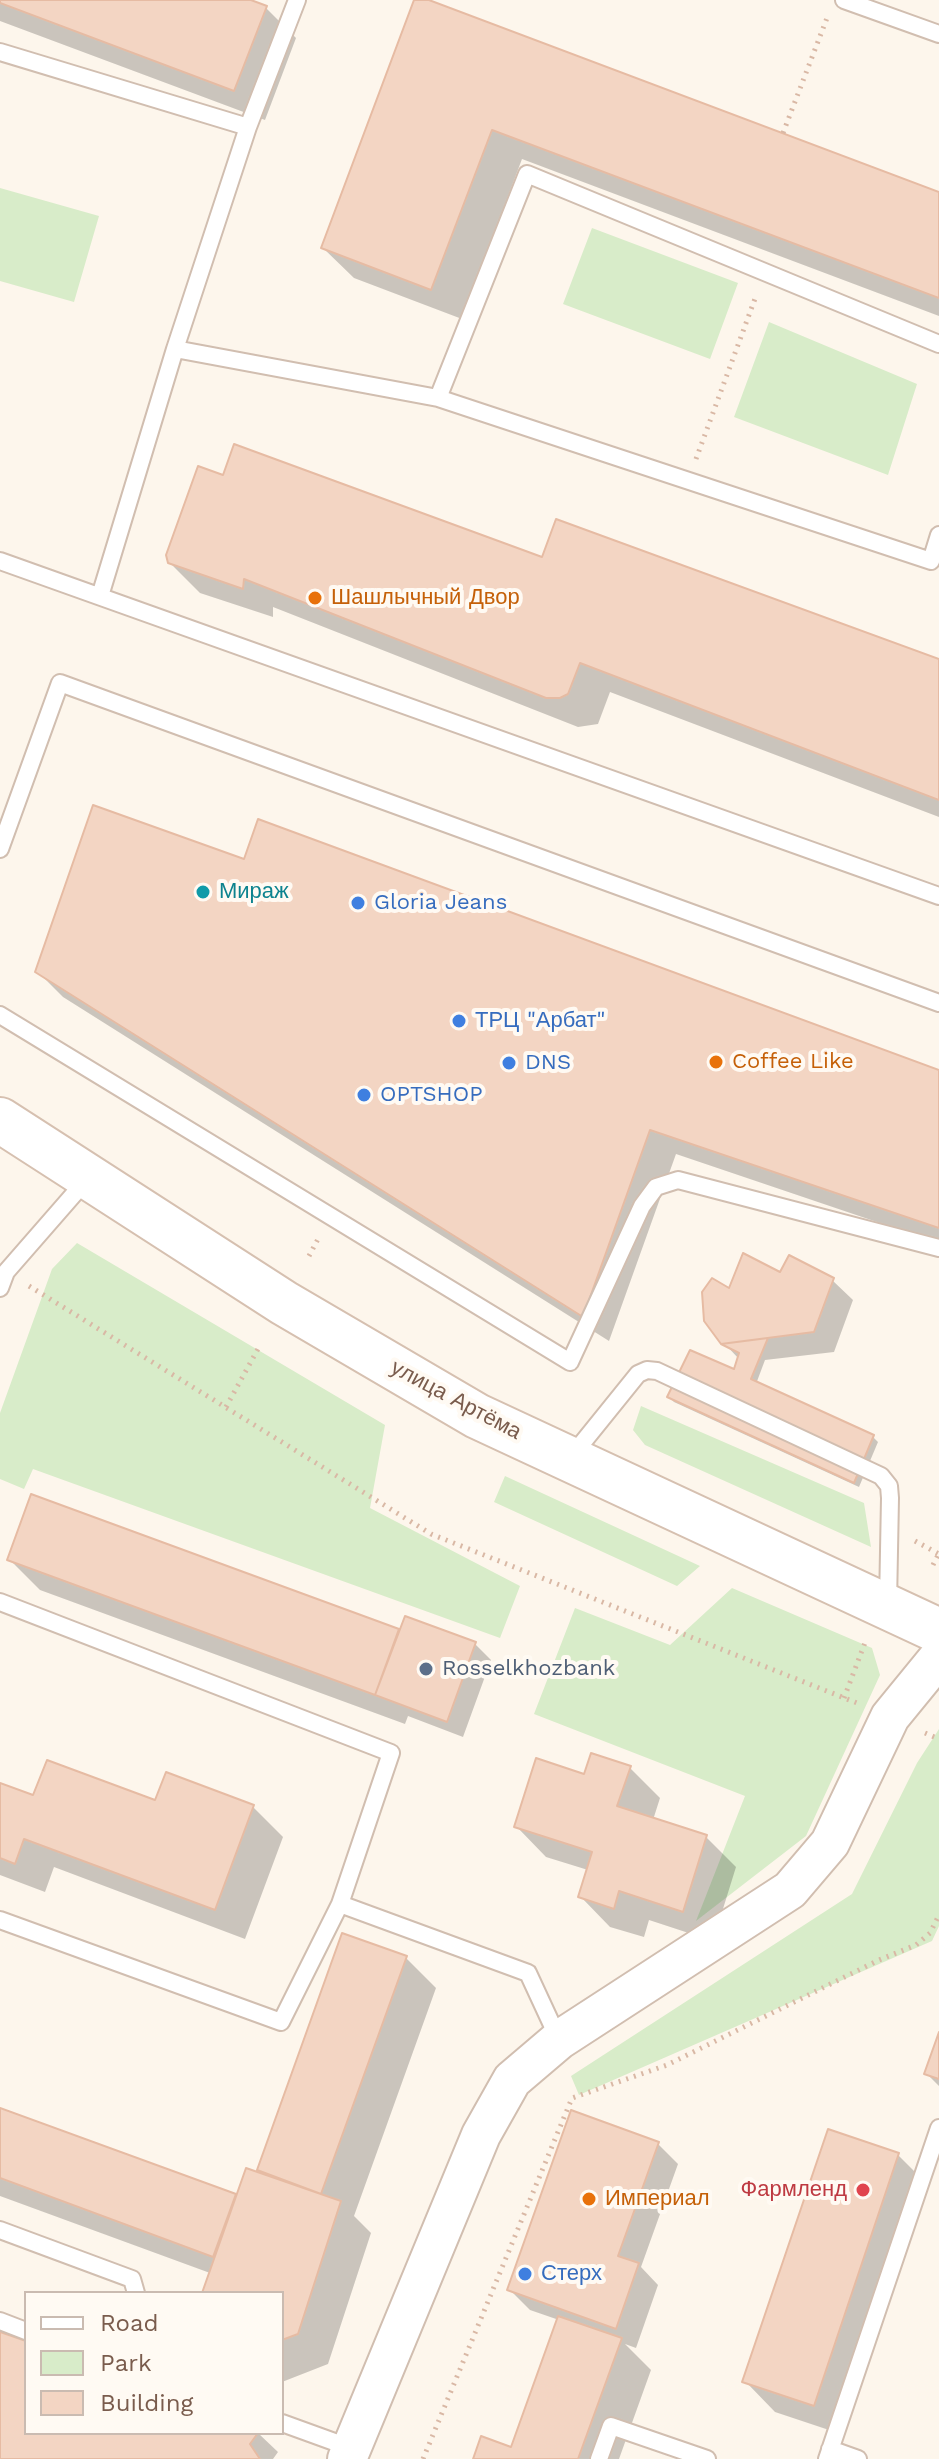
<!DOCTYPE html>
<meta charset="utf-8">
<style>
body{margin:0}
#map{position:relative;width:939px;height:2459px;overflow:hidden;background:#fdf6ec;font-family:"Work Sans",sans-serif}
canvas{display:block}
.legend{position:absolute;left:24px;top:2291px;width:260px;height:144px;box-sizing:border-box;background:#fffaf3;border:2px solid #cabbb1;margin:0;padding:10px 14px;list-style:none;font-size:24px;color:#7a5c4d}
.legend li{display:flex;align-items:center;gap:16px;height:40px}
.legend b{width:40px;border:2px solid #cabbb1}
</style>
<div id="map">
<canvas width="939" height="2459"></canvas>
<ul class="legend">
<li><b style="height:10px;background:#fff"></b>Road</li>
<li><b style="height:22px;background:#d8ecc9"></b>Park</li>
<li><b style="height:22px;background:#f3d5c3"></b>Building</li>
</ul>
</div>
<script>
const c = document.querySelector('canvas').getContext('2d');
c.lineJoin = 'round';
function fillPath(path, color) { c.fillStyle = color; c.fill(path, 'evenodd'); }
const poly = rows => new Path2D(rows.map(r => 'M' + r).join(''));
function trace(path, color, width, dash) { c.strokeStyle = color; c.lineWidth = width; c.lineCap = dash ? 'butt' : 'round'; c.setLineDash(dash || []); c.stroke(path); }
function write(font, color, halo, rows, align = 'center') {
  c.font = font + ' "Work Sans",sans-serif'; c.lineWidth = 8; c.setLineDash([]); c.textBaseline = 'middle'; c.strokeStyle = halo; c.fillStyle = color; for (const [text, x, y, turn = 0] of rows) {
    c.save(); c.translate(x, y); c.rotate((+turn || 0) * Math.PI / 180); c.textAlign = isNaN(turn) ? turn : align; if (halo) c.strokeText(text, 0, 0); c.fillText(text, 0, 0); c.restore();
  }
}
const green = poly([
 [0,188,99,216,74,302,0,281],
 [592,228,738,283,710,359,563,304],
 [769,322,917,384,888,475,734,417],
 [77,1243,385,1425,370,1508,520,1586,500,1638,33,1469,24,1489,0,1479,0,1413,52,1269],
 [641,1406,864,1503,871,1547,645,1445,633,1430],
 [505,1476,700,1566,677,1586,494,1502],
 [732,1588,872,1648,880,1675,806,1836,696,1921,745,1796,534,1714,575,1608,670,1645],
 [939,1729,939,1926,932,1941,579,2095,571,2076,852,1894,917,1763]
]);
const shadow = poly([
 [0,0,245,0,266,8,296,38,265,120,0,21],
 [416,0,423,0,939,194,939,316,522,159,462,319,354,278,323,248],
 [224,477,939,661,939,817,610,692,598,724,578,727,273,607,273,617,200,593,169,562],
 [245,862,939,1073,939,1243,676,1154,609,1341,63,997,37,971],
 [781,1275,832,1280,853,1300,834,1352,765,1360,756,1384,873,1437,878,1442,859,1487,674,1402,669,1397,735,1372,739,1359,723,1342,730,1291],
 [10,1560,400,1633,406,1618,475,1644,491,1660,463,1737,408,1716,405,1724,40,1590],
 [630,1768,660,1798,653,1820,706,1837,736,1867,713,1941,649,1920,644,1937,610,1927,580,1896,588,1870,546,1857,516,1826,585,1777],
 [0,1785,34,1798,253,1807,283,1837,245,1939,54,1867,45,1892,0,1875],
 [343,1935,406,1958,436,1988,354,2216,371,2233,328,2364,282,2382,282,2293,204,2293,210,2273,0,2196,0,2110,237,2197,258,2173],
 [939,2038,939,2086,926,2073],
 [658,2144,678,2164,641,2267,658,2285,636,2348,625,2344,651,2370,619,2459,475,2459,512,2450,559,2320,530,2310,510,2290],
 [898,2155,928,2185,844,2435,775,2412,745,2381],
 [0,2334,26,2344,26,2433,258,2433,278,2452,273,2459,0,2459]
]);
const building = poly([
 [0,0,251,0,267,6,234,91,0,3,0,0],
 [414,0,429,0,939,192,939,298,492,130,431,290,321,248,414,0],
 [234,444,542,557,556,519,939,659,939,800,580,663,568,694,560,698,546,698,244,579,243,589,168,563,166,555,198,466,223,475,234,444],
 [93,805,244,859,258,819,939,1070,939,1228,650,1130,583,1317,35,972,93,805],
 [743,1253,780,1272,789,1255,834,1278,814,1332,721,1344,704,1321,702,1292,712,1278,729,1288,743,1253],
 [768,1338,751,1379,874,1435,854,1483,667,1397,690,1350,734,1369,739,1353,721,1344,768,1338],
 [31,1494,399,1629,375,1695,7,1560,31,1494],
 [405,1616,476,1642,447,1722,375,1695,405,1616],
 [591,1753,631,1766,617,1806,707,1835,683,1912,619,1891,614,1909,578,1897,592,1852,514,1827,536,1758,584,1774,591,1753],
 [47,1760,155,1800,166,1772,254,1805,215,1910,24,1839,15,1864,0,1858,0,1783,33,1795,47,1760],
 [342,1933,407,1956,321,2194,257,2170,342,1933],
 [939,2032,939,2079,924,2074,939,2032],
 [0,2108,236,2194,213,2257,0,2178,0,2108],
 [571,2110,659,2142,618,2256,639,2263,616,2329,507,2290,571,2110],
 [828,2129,899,2153,814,2406,742,2382,828,2129],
 [246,2168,341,2201,298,2334,282,2340,282,2293,202,2293,246,2168],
 [558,2316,622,2338,578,2459,473,2459,481,2436,511,2447,558,2316],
 [0,2332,26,2341,26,2433,258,2433,250,2444,260,2459,0,2459,0,2332]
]);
const path = poly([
 [783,133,827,18],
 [696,459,756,296],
 [309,1256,318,1239],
 [29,1286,431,1534,857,1703],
 [226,1407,259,1347],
 [915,1541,939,1554],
 [933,1565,939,1553],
 [844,1698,866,1640],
 [925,1733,939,1739],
 [423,2459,572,2098,667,2065,879,1960,916,1945,930,1933,939,1915]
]);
const service = poly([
 [844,0,939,34],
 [0,52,248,127],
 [175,349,438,398,527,174,939,344],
 [438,398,931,561,939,535],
 [0,561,939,896],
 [100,596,175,349,248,127,297,0],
 [0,849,60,683,939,1003],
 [0,1015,570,1362,642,1206,656,1187,678,1180,939,1248],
 [0,1288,6,1272,88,1178],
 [571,1457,638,1374,647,1370,657,1371,881,1476,889,1486,890,1498,888,1604],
 [0,1602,391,1753,340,1904,528,1973,559,2040],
 [0,1920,281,2022,340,1904],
 [0,2230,132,2279,136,2293],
 [0,2321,26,2331],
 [282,2423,351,2448],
 [830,2449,858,2459],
 [599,2459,611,2426,707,2459],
 [827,2459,939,2128]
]);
const tertiary = poly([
 [347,2459,481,2135,512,2080,559,2040,790,1890,830,1843,890,1717,939,1657]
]);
const secondary = poly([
 [0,1120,284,1303,477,1416,939,1631]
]);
const markers = [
 [315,598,8,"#e8710a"],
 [203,892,8,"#0f9aa8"],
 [358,903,8,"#3f7fe0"],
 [459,1021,8,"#3f7fe0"],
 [716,1062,8,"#e8710a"],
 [509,1063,8,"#3f7fe0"],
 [364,1095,8,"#3f7fe0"],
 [426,1669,8,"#5c6f8a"],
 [863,2190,8,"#e0444e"],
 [589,2199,8,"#e8710a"],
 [525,2274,8,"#3f7fe0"]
];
const foodNames = [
 ["Шашлычный Двор",331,598],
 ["Coffee Like",732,1062],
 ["Империал",605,2199]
];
const cultureNames = [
 ["Мираж",219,892]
];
const shopNames = [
 ["Gloria Jeans",374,903],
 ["ТРЦ \"Арбат\"",475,1021],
 ["DNS",525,1063],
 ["OPTSHOP",380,1095],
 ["Стерх",541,2274]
];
const streetNames = [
 ["улица Артёма",456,1400,28]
];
const serviceNames = [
 ["Rosselkhozbank",442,1669]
];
const healthNames = [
 ["Фармленд",847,2190]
];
fillPath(green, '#d8ecc9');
fillPath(shadow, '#0003');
fillPath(building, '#f3d5c3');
trace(building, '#e6bba3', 2);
trace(service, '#d1beb0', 20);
trace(tertiary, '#d1beb0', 42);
trace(secondary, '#d6c0b0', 48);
trace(path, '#d9b8a5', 5, [2, 6]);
trace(service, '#fff', 16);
trace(tertiary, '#fff', 38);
trace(secondary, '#fff', 44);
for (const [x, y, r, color] of markers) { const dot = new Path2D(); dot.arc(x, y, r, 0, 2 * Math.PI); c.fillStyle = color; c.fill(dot); trace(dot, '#fffaf3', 3); }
write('22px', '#c56008', '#fffaf3', foodNames, 'left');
write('22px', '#0d838f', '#fffaf3', cultureNames, 'left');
write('22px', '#366cbe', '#fffaf3', shopNames, 'left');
write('22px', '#7a5c4d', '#fffaf3', streetNames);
write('22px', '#4e5e75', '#fffaf3', serviceNames, 'left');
write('22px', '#be3a42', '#fffaf3', healthNames, 'right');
</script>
